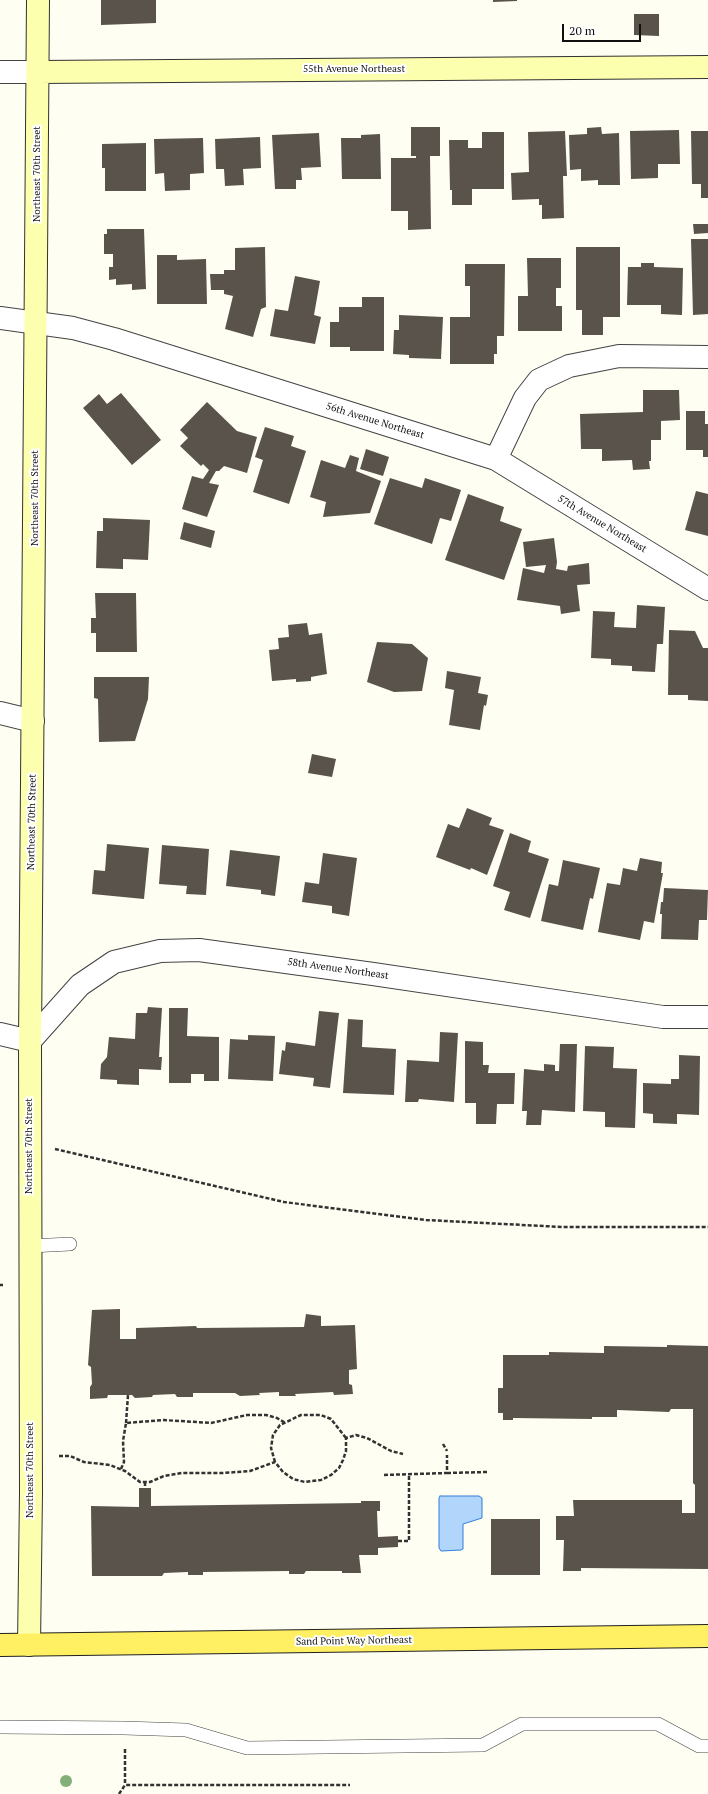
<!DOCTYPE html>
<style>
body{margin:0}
#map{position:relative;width:708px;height:1794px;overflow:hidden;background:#fffef2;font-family:"PT Serif",serif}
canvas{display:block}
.scale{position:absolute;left:562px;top:24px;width:79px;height:18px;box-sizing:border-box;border:2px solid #101010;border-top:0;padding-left:5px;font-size:12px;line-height:14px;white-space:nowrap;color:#101010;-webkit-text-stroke:3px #fff;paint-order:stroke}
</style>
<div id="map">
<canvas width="708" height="1794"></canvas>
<div class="scale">20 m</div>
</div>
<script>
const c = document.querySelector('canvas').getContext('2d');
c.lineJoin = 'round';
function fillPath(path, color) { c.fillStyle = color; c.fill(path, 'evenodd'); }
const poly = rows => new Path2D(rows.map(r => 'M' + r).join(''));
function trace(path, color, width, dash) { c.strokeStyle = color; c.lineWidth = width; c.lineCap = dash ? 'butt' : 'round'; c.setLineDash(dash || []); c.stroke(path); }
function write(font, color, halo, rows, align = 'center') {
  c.font = font + ' "PT Serif",serif'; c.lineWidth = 4; c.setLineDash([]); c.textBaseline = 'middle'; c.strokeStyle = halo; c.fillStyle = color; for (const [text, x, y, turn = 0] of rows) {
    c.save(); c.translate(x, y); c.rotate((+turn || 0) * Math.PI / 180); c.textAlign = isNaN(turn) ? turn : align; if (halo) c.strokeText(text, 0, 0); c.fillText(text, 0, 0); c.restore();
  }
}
const water = poly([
 [440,1496,479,1496,482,1498,482,1518,463,1524,463,1549,461,1550,441,1551,439,1548,439,1498,440,1496]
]);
const building = poly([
 [101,0,156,0,156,23,101,25],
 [493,0,517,0,517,1,493,2],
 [634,14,659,14,659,36,634,35],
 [411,127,440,127,440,156,430,156,431,229,408,230,408,211,391,211,391,158,416,158,416,156,411,156],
 [601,127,602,134,619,133,620,185,598,185,598,180,581,181,581,169,570,170,569,135,587,134,587,128],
 [679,130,680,164,658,164,658,178,631,179,630,131],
 [565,131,567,176,563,176,564,218,542,219,542,205,539,205,539,199,512,200,511,173,529,172,528,132],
 [691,131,708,131,708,198,701,198,701,184,692,184],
 [482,132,504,132,504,189,472,189,472,205,452,205,452,190,450,190,449,140,468,140,468,148,482,148],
 [319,133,321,167,301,168,302,180,296,180,296,189,275,189,272,135],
 [380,134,381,179,342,179,341,138,361,138,361,135],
 [260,137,261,168,243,169,244,185,225,186,224,169,216,169,215,139],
 [203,138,204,173,190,174,190,190,165,191,164,173,155,174,154,139],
 [146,143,146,191,105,191,105,168,102,168,102,144],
 [693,224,708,224,708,233,694,234],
 [107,229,144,229,146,289,132,290,132,284,116,285,116,279,109,280,109,267,113,267,113,254,104,254,104,234,107,234],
 [691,239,708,239,708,314,693,315],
 [265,247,266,307,261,309,253,337,225,329,233,296,224,294,224,290,211,290,210,274,224,274,224,270,235,270,235,248],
 [576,247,620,247,620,317,603,317,603,335,582,335,582,310,576,310],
 [157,255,177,255,177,260,206,259,207,304,157,304],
 [527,258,561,258,561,288,556,288,556,306,562,306,562,331,518,331,518,296,528,296],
 [641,263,654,263,654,267,683,268,682,315,661,314,661,305,627,305,628,267,641,267],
 [465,264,505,264,504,336,497,336,497,354,494,354,494,364,450,364,450,317,470,317,470,286,465,286],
 [295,276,320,281,314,315,321,317,315,344,270,336,275,309,288,311],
 [362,297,384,297,384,351,350,351,350,347,330,347,330,322,339,322,339,307,362,307],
 [399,315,443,317,441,359,409,358,409,355,393,354,394,330,399,330],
 [643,390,679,390,680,420,661,421,661,440,651,440,651,461,649,461,650,469,633,470,632,460,602,461,602,449,581,449,580,414,643,412],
 [121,393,161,440,132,465,83,408,99,394,107,404],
 [207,402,237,431,257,437,247,473,224,466,219,471,216,471,209,483,219,485,207,517,182,509,192,476,203,479,209,470,203,464,201,466,180,446,188,438,180,430],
 [686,411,705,411,705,424,708,424,708,457,703,457,703,450,686,450],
 [265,427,294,436,291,446,306,451,289,504,253,492,263,460,255,457],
 [366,449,389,457,383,476,360,469],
 [350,455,359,458,356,471,381,481,370,513,323,517,326,502,310,497,321,460,345,468],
 [390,478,422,488,425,478,461,490,451,521,440,518,432,544,374,524],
 [696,491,708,494,708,536,685,530],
 [468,494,504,507,500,521,522,529,504,580,445,560],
 [103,518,150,520,148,560,123,559,123,569,96,568,97,531,103,531],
 [184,522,215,531,211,548,180,539],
 [554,538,557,562,556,569,567,571,568,566,589,563,590,584,577,585,580,611,561,614,560,606,517,600,523,568,544,573,546,565,526,567,523,542],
 [95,593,136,593,137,652,96,652,96,633,91,633,91,618,96,618],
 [637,605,665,607,663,644,657,644,655,672,632,671,632,666,611,665,611,659,591,658,593,611,615,612,614,627,636,628],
 [307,623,309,635,322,633,327,674,311,677,311,681,296,682,296,679,272,681,269,650,279,649,278,638,289,637,288,625],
 [669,630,695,631,703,648,708,648,708,701,688,700,688,695,668,695],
 [377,642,412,644,428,658,422,691,394,692,367,682],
 [447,671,481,677,478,693,488,695,486,706,484,705,480,730,449,725,454,690,445,688],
 [94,677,149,677,148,699,135,741,99,742,98,699,94,698],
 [312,754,336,759,332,777,308,773],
 [467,808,492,818,489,825,504,830,487,875,471,868,470,870,436,857,448,824,459,828],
 [510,833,531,841,528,852,549,859,530,918,504,910,510,892,493,886],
 [107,844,149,848,144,899,92,894,94,870,105,871],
 [162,845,209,849,206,895,186,894,187,886,159,884],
 [230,850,280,856,275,896,261,894,261,890,226,886],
 [323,853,357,858,349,916,332,913,332,906,302,902,305,882,319,884],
 [640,858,662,862,661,873,663,873,654,923,644,921,640,940,598,932,607,883,620,885,623,868,637,871],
 [563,860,600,868,593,899,590,898,583,930,541,921,549,884,558,886],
 [664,888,708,890,707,920,699,920,698,940,661,939,662,914,660,914,661,902,663,902],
 [148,1007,162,1008,159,1057,162,1057,161,1070,139,1069,139,1085,117,1084,117,1080,100,1079,101,1064,107,1057,109,1037,135,1039,136,1013,147,1013],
 [169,1008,188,1008,187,1036,219,1037,219,1081,204,1081,204,1074,191,1074,191,1083,169,1083],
 [319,1011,339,1013,330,1088,313,1086,314,1078,279,1074,282,1050,285,1051,286,1042,315,1046],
 [348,1019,363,1020,362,1047,396,1049,394,1095,343,1093],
 [440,1032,458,1033,454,1102,419,1099,418,1102,405,1102,407,1060,439,1062],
 [248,1035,275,1036,273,1081,228,1079,230,1039,248,1040],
 [465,1041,483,1042,483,1065,489,1065,488,1073,515,1073,514,1104,497,1104,496,1124,476,1124,476,1103,465,1103],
 [560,1044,577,1044,575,1112,542,1110,541,1125,526,1125,527,1111,522,1111,524,1069,544,1071,544,1064,555,1065,555,1071,559,1071],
 [585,1046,614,1047,613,1068,637,1069,635,1128,605,1127,605,1112,583,1111],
 [679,1055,700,1056,699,1115,677,1114,677,1124,653,1123,653,1114,643,1113,643,1083,671,1084,671,1079,679,1079],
 [120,1309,120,1339,136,1339,136,1328,196,1326,197,1328,304,1327,306,1314,321,1316,321,1326,355,1325,357,1369,349,1370,349,1384,352,1385,353,1394,334,1395,333,1392,295,1394,296,1396,279,1396,279,1392,259,1393,260,1395,240,1396,235,1393,193,1393,193,1397,177,1397,175,1394,153,1395,152,1397,135,1398,132,1395,108,1395,107,1398,90,1399,90,1387,92,1384,91,1367,88,1365,92,1310],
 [667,1345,708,1346,708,1569,581,1568,581,1571,563,1571,564,1540,556,1540,556,1516,574,1516,573,1500,682,1500,682,1513,695,1513,695,1485,693,1483,693,1409,671,1409,669,1412,617,1410,617,1417,592,1417,592,1419,513,1418,513,1420,503,1420,503,1413,498,1413,498,1388,503,1388,503,1355,549,1355,549,1352,604,1353,604,1346,667,1347],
 [139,1488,151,1488,151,1506,361,1503,361,1501,380,1501,380,1511,377,1511,378,1537,398,1536,398,1547,378,1548,378,1555,359,1555,361,1573,342,1573,342,1571,306,1571,304,1574,289,1574,289,1571,203,1572,203,1575,188,1575,188,1572,164,1573,162,1576,92,1576,91,1506,139,1507],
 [491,1519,540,1519,540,1575,491,1575]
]);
const path = poly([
 [55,1149,284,1202,426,1220,562,1227,708,1227],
 [0,1285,3,1285],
 [126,1423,128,1395],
 [443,1444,447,1451],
 [59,1456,70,1456,84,1462,110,1465,125,1471,140,1482,150,1482,164,1476,182,1473,223,1473,250,1471,275,1462,283,1472,293,1479,305,1482,321,1480,331,1475,339,1468,343,1460,346,1451,346,1438,356,1435,367,1438,391,1451,403,1454],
 [275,1462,271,1448,273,1435,280,1425,301,1415,321,1415,331,1419,346,1438],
 [121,1469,124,1462,123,1441,126,1423,163,1420,211,1423,247,1415,266,1415,277,1418,284,1422],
 [447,1473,488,1472],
 [384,1475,447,1473,447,1455],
 [145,1482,145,1488],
 [398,1541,409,1541,409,1474],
 [125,1749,125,1785],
 [119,1794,125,1785,350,1785]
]);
const lane = poly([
 [30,1246,70,1244],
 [0,1727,124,1728,186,1730,247,1748,483,1745,522,1724,658,1724,699,1746,708,1746]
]);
const street = poly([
 [0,72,38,72],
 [0,318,73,328,114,339,496,459,708,589],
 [496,459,525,398,539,380,569,366,619,356,708,357],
 [0,713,33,721],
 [0,1034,30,1041,80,985,114,962,160,951,199,950,373,974,663,1017,708,1017]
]);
const secondary = poly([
 [38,72,708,67],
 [29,1645,31,1493,30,1041,38,0]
]);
const primary = poly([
 [0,1645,708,1636]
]);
const trees = [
 [66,1781]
];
const streetNames = [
 ["55th Avenue Northeast",354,69],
 ["Northeast 70th Street",37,174,-90],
 ["56th Avenue Northeast",375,421,17],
 ["Northeast 70th Street",35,498,-90],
 ["57th Avenue Northeast",602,524,31],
 ["Northeast 70th Street",32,822,-89],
 ["58th Avenue Northeast",338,969,8],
 ["Northeast 70th Street",29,1146,-90],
 ["Northeast 70th Street",30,1470,-90],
 ["Sand Point Way Northeast",354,1641,-1]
];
fillPath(water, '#b2d5fc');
trace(water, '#317fda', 1);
fillPath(building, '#5a534b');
trace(lane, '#434343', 14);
trace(street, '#434343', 24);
trace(secondary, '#323232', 24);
trace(primary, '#212121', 24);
trace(path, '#323232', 2.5, [4, 2]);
trace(lane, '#fff', 13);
trace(street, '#fff', 22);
trace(secondary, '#fcffad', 22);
trace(primary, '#ffef62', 22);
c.fillStyle = '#83af7a';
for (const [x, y] of trees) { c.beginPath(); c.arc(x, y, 6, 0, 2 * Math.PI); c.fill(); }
write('10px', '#101010', '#fff', streetNames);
</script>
